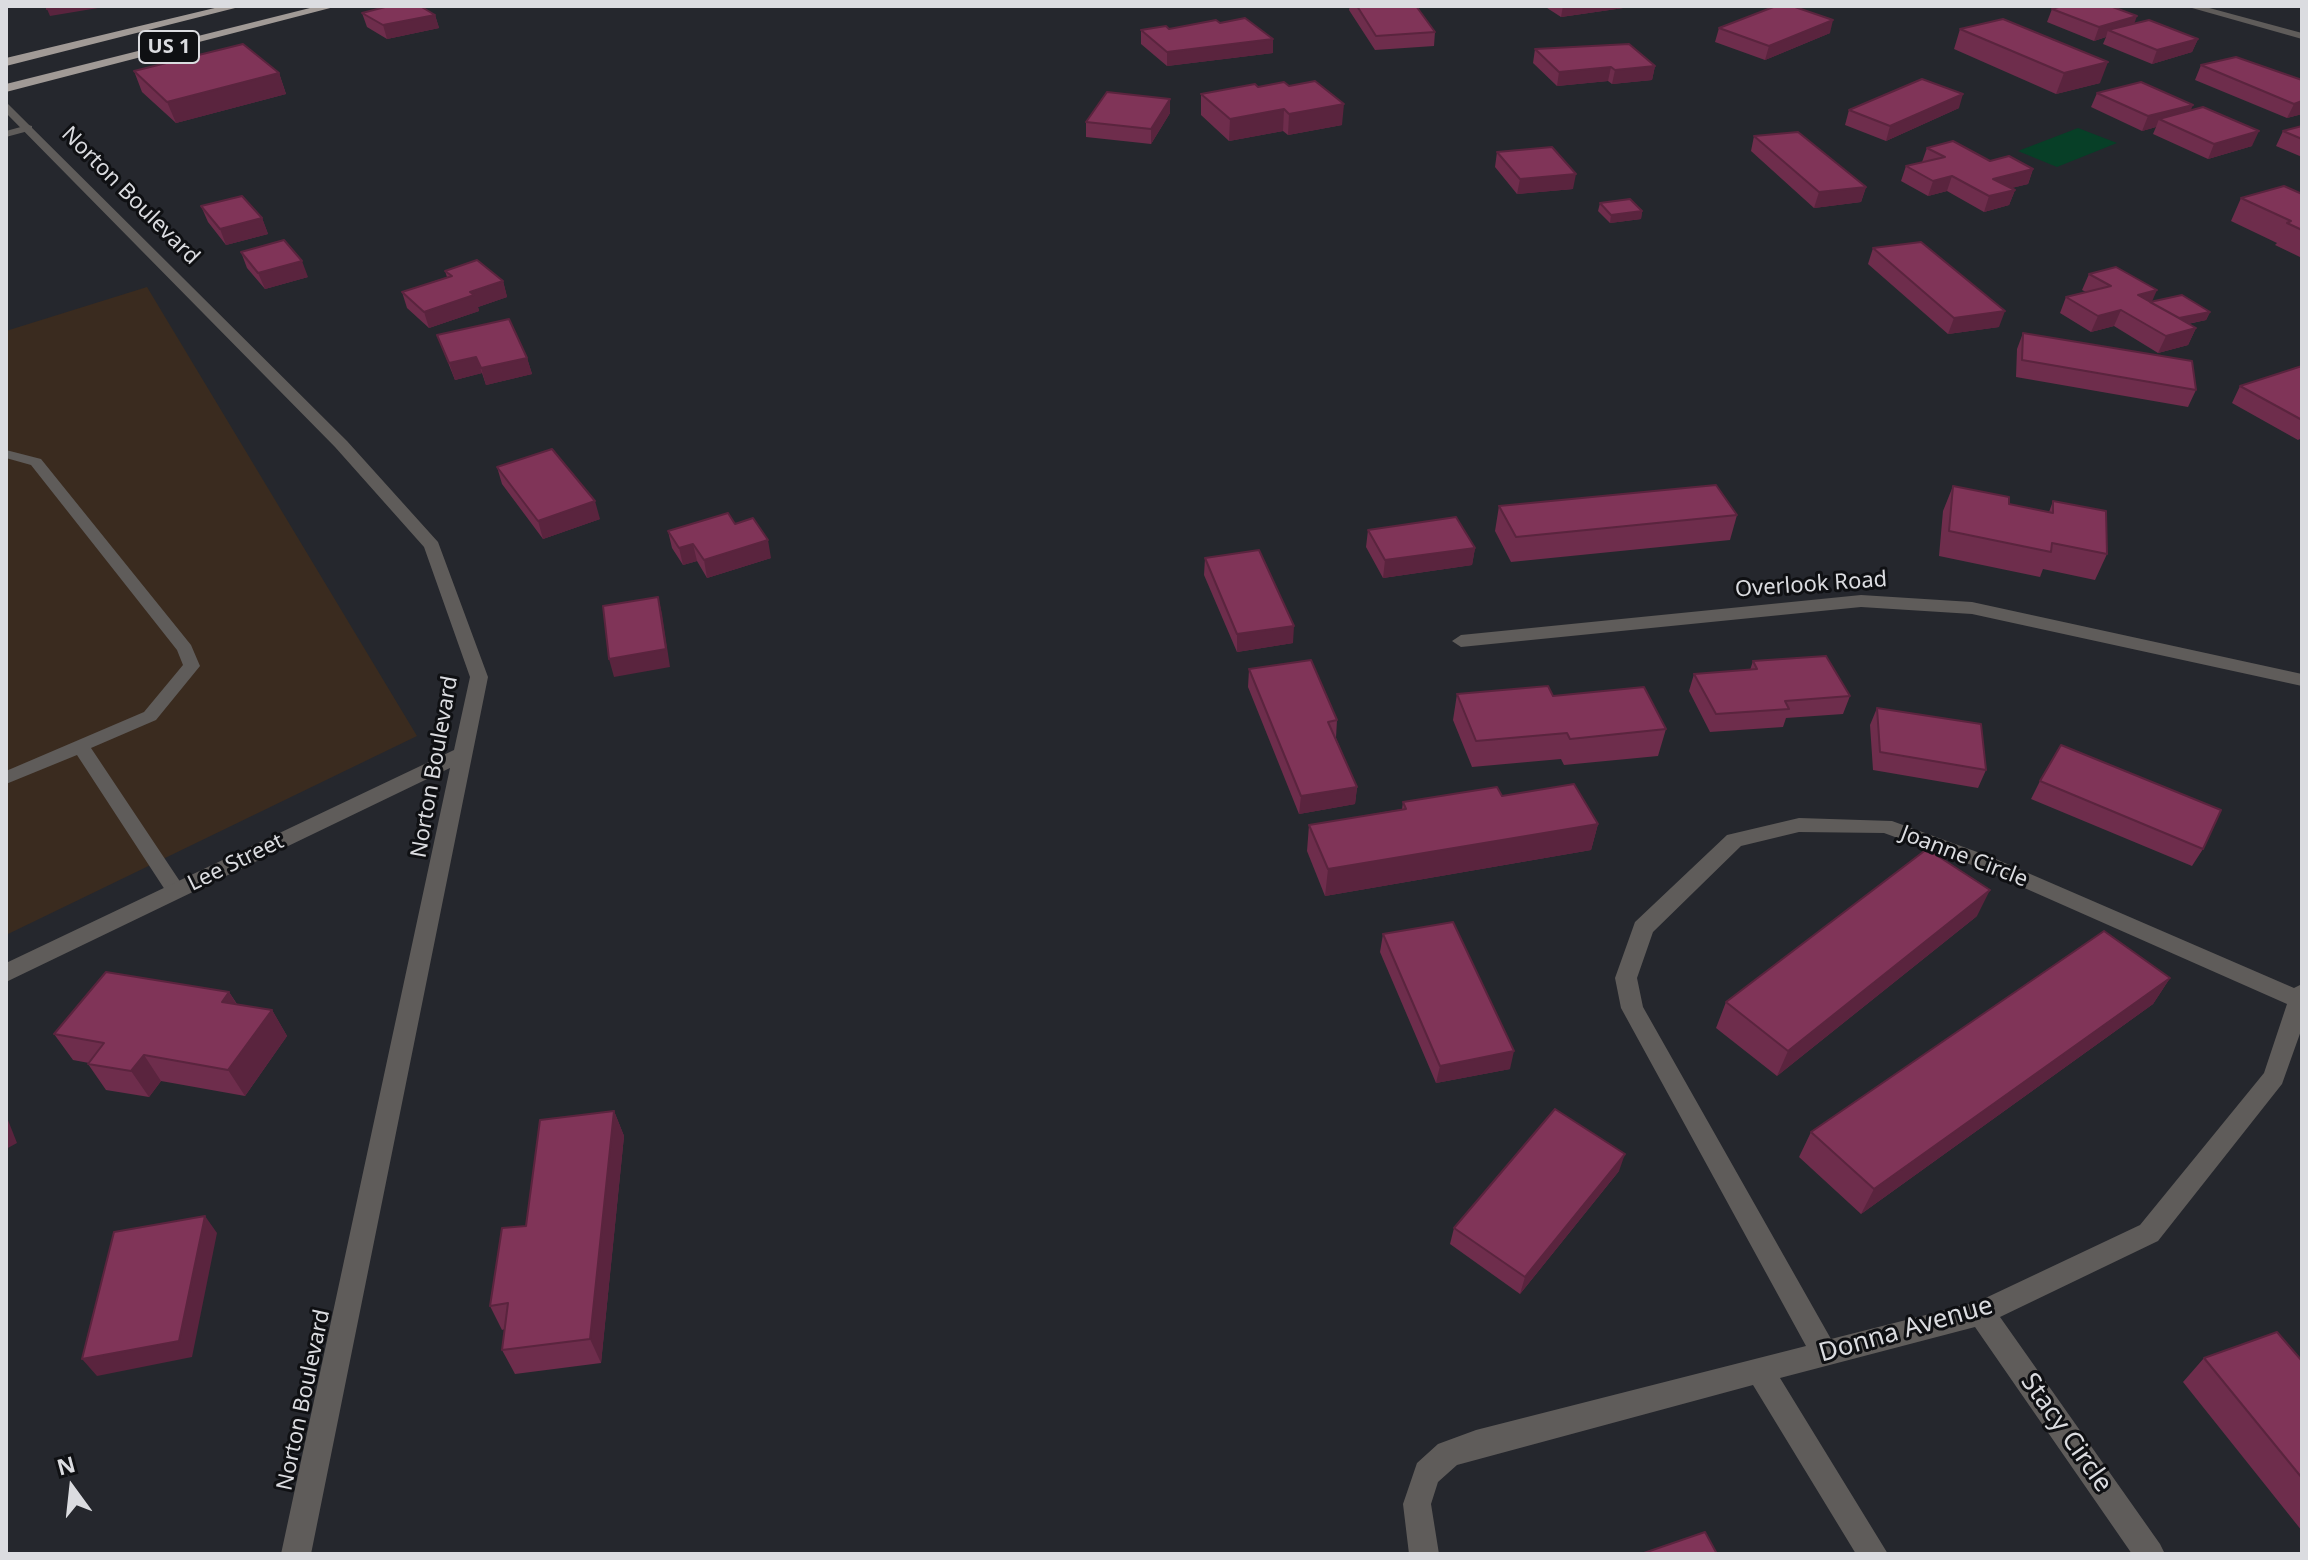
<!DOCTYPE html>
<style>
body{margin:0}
#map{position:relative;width:2308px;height:1560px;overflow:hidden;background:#25272d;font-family:"Noto Sans",sans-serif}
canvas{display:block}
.frame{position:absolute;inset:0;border:8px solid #dbdce0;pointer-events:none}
.north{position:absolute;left:32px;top:1448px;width:80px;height:80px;-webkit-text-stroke:6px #0f1013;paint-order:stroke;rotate:345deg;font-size:22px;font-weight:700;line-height:32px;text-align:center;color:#dbdce0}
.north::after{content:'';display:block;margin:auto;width:28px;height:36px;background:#dbdce0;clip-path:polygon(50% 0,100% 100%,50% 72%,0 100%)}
</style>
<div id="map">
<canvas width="2308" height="1560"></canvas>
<div class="frame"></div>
<div class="north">N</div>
</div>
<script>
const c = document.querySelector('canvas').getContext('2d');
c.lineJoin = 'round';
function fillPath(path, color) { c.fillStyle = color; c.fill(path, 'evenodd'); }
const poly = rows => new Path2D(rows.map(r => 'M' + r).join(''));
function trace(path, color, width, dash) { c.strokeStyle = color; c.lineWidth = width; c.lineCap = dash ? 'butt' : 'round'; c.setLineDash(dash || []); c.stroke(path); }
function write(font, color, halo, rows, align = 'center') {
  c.font = font + ' "Noto Sans",sans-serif'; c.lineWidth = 6; c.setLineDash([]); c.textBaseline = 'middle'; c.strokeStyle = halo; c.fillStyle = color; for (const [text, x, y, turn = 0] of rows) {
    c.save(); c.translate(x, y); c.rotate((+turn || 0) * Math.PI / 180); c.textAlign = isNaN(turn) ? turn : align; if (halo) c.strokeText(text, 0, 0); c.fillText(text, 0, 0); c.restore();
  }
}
const education = poly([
 [147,287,417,736,6,935,6,331]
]);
const green = poly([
 [2078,128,2117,143,2057,167,2018,151]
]);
const service = poly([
 [28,125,32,126,32,130,6,137,6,131,28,125],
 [6,450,41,459,191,645,200,666,156,720,91,748,183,886,186,891,183,896,169,896,77,755,6,784,6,771,144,712,183,665,177,650,31,465,6,458,6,450]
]);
const minor = poly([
 [6,102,347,441,438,542,488,677,311,1554,281,1554,450,768,6,982,6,963,454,750,470,677,424,547,335,447,6,113,6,102],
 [1861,595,1972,602,2302,674,2302,686,1972,614,1861,607,1461,647,1452,641,1461,635,1861,595],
 [1799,818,1892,821,1991,857,2294,988,2302,984,2302,1028,2282,1084,2158,1241,2000,1317,2160,1544,2165,1554,2132,1554,1975,1327,1780,1378,1888,1554,1856,1554,1753,1385,1457,1465,1438,1482,1431,1504,1439,1554,1409,1554,1403,1504,1417,1463,1438,1444,1476,1430,1806,1346,1621,1008,1615,978,1635,922,1727,835,1799,818],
 [1799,832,1884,833,1977,867,2287,1004,2264,1073,2140,1225,1977,1302,1831,1339,1643,1007,1637,978,1653,932,1741,846,1799,832]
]);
const tertiary = poly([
 [2185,6,2202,6,2302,33,2302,39,2185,6]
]);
const trunk = poly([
 [223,6,243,6,6,66,6,58,223,6],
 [318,6,338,6,6,92,6,84,318,6]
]);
const wall = poly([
 [1350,6,1416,6,1435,32,1434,46,1375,50,1349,10],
 [1544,6,1637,6,1561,17],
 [2052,9,2135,23,2198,39,2192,52,2152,64,2103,44,2106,37,2094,41,2047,22],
 [362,13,435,15,439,28,387,39,367,27],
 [1719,28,1830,33,1765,60,1715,42],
 [1169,29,1273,39,1273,53,1167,66,1141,44,1141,30],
 [1960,29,2100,83,2056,94,1954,49],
 [1535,49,1655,66,1652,80,1612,84,1608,81,1557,86,1533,63],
 [2201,65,2302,80,2302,114,2287,118,2195,80],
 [134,71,279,73,286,94,176,123,142,92],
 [1258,87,1342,125,1288,135,1283,131,1229,141,1201,115,1201,94],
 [2097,93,2252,146,2208,159,2153,134,2156,127,2142,131,2091,107],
 [1959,108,1886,141,1845,125,1849,110],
 [1170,113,1151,144,1086,137,1086,122],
 [2302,126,2302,157,2276,146,2283,131],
 [1754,136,1866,187,1861,202,1814,208,1751,151],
 [1927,148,1990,161,2033,169,2028,184,2011,188,2015,190,2009,205,1984,212,1947,191,1928,196,1901,181,1906,166,1922,162],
 [1497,152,1573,189,1517,194,1495,167],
 [2302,194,2302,258,2275,245,2277,243,2231,221,2241,198],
 [1600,203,1642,211,1641,219,1610,223,1598,211],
 [201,206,262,218,268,234,226,245,208,222],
 [1873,248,1999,327,1948,334,1868,264],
 [241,252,308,277,265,289,247,268],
 [445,271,503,281,507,297,478,307,479,311,429,328,407,308,402,292,447,277],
 [2089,274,2152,301,2210,312,2206,320,2188,324,2196,328,2188,345,2158,353,2114,326,2091,332,2060,313,2066,297,2086,292,2082,290],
 [2023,333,2196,390,2188,407,2016,377,2017,349],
 [437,335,527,358,532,374,486,385,482,373,455,380],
 [2302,366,2302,438,2298,440,2232,403,2240,386],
 [497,467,600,519,543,539,502,484],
 [1953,486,2009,504,2049,512,2053,501,2107,554,2095,580,2043,569,2040,577,1939,556,1943,511],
 [1499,506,1737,515,1730,540,1511,562,1495,531],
 [735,524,771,558,707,578,697,561,683,565,672,548,668,531],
 [1368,530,1475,548,1472,565,1383,578,1366,547],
 [1205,558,1293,643,1237,652,1204,575],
 [1753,661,1850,696,1843,714,1786,718,1783,727,1710,732,1689,691,1694,674,1750,670],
 [1249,669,1337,720,1336,738,1357,787,1355,804,1299,814,1248,687],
 [1457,694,1553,696,1666,729,1658,756,1564,765,1561,759,1472,767,1453,720],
 [1877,708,1986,770,1978,788,1873,770,1870,725],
 [2040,781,2203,849,2192,866,2031,799],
 [1502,796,1598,824,1591,850,1325,896,1307,851,1309,825,1402,809,1403,802],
 [1977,916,1777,1076,1716,1028,1726,1002],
 [1383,934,1510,1069,1436,1083,1380,952],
 [2170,978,2153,1004,1861,1214,1799,1157,1811,1132],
 [229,992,237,1004,272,1010,287,1036,245,1096,161,1081,149,1097,106,1090,88,1064,89,1063,73,1060,54,1034],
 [614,1111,624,1136,601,1363,515,1374,502,1350,505,1329,502,1330,490,1306,526,1226],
 [1619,1171,1520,1294,1450,1244,1454,1228],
 [2204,1358,2302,1361,2302,1531,2183,1382]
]);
const shadedWall = poly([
 [65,6,98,6,98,8,50,16,47,9],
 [1563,6,1637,6,1561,17],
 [435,15,439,28,387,39,383,25],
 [2137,16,2132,30,2108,30,2106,37,2094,41,2099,27],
 [1833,20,1830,33,1765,60,1769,46],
 [1273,39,1273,53,1167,66,1167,52],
 [2198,39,2192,52,2152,64,2157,50],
 [2108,62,2100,83,2056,94,2064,73],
 [1655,66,1652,80,1612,84,1615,70],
 [1611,67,1608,81,1557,86,1559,72],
 [279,73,286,94,176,123,167,102],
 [1963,94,1959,108,1886,141,1890,126],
 [1170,99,1170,113,1151,144,1151,129],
 [2302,101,2302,114,2287,118,2294,104],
 [1344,104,1342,125,1288,135,1289,114],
 [2193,105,2187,119,2159,119,2156,127,2142,131,2148,116],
 [1284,109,1283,131,1229,141,1230,119],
 [2259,131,2252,146,2208,159,2214,144],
 [2033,169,2028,184,1988,194,1993,179],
 [1576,174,1573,189,1517,194,1520,179],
 [1952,176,1947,191,1928,196,1933,181],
 [1866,187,1861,202,1814,208,1819,192],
 [2015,190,2009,205,1984,212,1989,196],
 [1642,211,1641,219,1610,223,1611,215],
 [262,218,268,234,226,245,220,229],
 [302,261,308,277,265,289,258,273],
 [503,281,507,297,478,307,479,311,429,328,424,312,470,292],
 [2157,290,2150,306,2138,295],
 [2121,310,2114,326,2091,332,2098,316],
 [2005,311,1999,327,1948,334,1954,318],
 [2210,312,2206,320,2167,328,2171,320],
 [2196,328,2188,345,2158,353,2166,336],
 [476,357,482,373,455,380,449,363],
 [527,358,532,374,486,385,481,368],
 [595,501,600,519,543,539,538,521],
 [768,540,771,558,707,578,704,560],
 [693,544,697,561,683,565,679,548],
 [1475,548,1472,565,1383,578,1385,560],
 [658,597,662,614,670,667,614,677,609,659],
 [1294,626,1293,643,1237,652,1237,634],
 [1357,787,1355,804,1299,814,1301,796],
 [1598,824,1591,850,1325,896,1328,869],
 [1990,890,1977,916,1777,1076,1788,1051],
 [2170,978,2153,1004,1861,1214,1874,1189],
 [229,992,245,1018,222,1002],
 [272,1010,287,1036,245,1096,228,1070],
 [1514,1051,1510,1069,1436,1083,1440,1066],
 [144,1055,161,1081,149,1097,131,1071],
 [614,1111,624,1136,601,1363,590,1339],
 [6,1115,17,1143,6,1149],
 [1625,1154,1619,1171,1520,1294,1525,1277],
 [205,1216,217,1233,192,1357,97,1376,82,1359]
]);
const building = poly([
 [47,6,65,6,47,9,47,6],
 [389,6,420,6,435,15,383,25,362,13,389,6],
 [1357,6,1416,6,1435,32,1376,36,1357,6],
 [1776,6,1792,6,1833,20,1769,46,1719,28,1776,6],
 [2062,6,2110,6,2137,16,2099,27,2052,9,2062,6],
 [1245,18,1273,39,1167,52,1141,30,1166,26,1169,29,1216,20,1220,23,1245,18],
 [2003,19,2108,62,2064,73,1960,29,2003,19],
 [2149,20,2198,39,2157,50,2108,30,2149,20],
 [243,44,279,73,167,102,134,71,243,44],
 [1629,44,1655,66,1615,70,1611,67,1559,72,1535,49,1629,44],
 [2236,57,2302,80,2302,101,2294,104,2201,65,2236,57],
 [1922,79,1963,94,1890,126,1849,110,1922,79],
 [1315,81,1344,104,1289,114,1284,109,1230,119,1201,94,1255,84,1258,87,1284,82,1289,86,1315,81],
 [2141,82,2193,105,2148,116,2097,93,2141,82],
 [1107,92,1170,99,1151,129,1086,122,1107,92],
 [2203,107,2259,131,2214,144,2159,119,2203,107],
 [2302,126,2302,139,2283,131,2302,126],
 [1798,132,1866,187,1819,192,1754,136,1798,132],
 [1953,141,1990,161,2009,156,2033,169,1993,179,2015,190,1989,196,1952,176,1933,181,1906,166,1945,157,1927,148,1953,141],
 [1552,147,1576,174,1520,179,1497,152,1552,147],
 [2284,186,2302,194,2302,230,2287,223,2291,221,2241,198,2284,186],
 [242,196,262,218,220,229,201,206,242,196],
 [1630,199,1642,211,1611,215,1600,203,1630,199],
 [284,240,302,261,258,273,241,252,284,240],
 [1921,242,2005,311,1954,318,1873,248,1921,242],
 [477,260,503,281,470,292,474,295,424,312,402,292,452,276,445,271,477,260],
 [2116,267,2157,290,2138,295,2196,328,2166,336,2121,310,2098,316,2066,297,2111,286,2089,274,2116,267],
 [2182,295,2210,312,2179,318,2150,302,2182,295],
 [509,319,527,358,481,368,476,357,449,363,437,335,509,319],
 [2023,333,2192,361,2196,390,2022,360,2023,333],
 [2302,366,2302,420,2240,386,2302,366],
 [552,449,595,501,538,521,497,467,552,449],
 [1716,485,1737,515,1516,537,1499,506,1716,485],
 [1953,486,2009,497,2009,504,2053,513,2053,501,2106,511,2107,554,2052,543,2051,552,1949,531,1953,486],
 [728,513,735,524,753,518,768,540,704,560,693,544,679,548,668,531,728,513],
 [1456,517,1475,548,1385,560,1368,530,1456,517],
 [1259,550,1294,626,1237,634,1205,558,1259,550],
 [658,597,666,649,609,659,603,606,658,597],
 [1826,656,1850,696,1785,701,1789,709,1716,714,1694,674,1757,669,1753,661,1826,656],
 [1311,660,1337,720,1328,722,1357,787,1301,796,1249,669,1311,660],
 [1548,686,1553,696,1644,687,1666,729,1570,739,1567,733,1476,741,1457,694,1548,686],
 [1877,708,1981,724,1986,770,1880,752,1877,708],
 [2061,745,2221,810,2203,849,2040,781,2061,745],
 [1574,784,1598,824,1328,869,1309,825,1406,809,1403,802,1497,787,1502,796,1574,784],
 [1927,849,1990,890,1788,1051,1726,1002,1927,849],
 [1453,922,1514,1051,1440,1066,1383,934,1453,922],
 [2104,931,2170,978,1874,1189,1811,1132,2104,931],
 [106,972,229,992,222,1002,272,1010,228,1070,144,1055,131,1071,88,1064,104,1043,54,1034,106,972],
 [1555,1109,1625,1154,1525,1277,1454,1228,1555,1109],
 [614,1111,590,1339,502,1350,508,1303,490,1306,502,1228,526,1226,540,1120,614,1111],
 [205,1216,179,1341,82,1359,114,1232,205,1216],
 [2277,1332,2302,1361,2302,1478,2204,1358,2277,1332],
 [1705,1532,1717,1554,1641,1554,1705,1532]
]);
const shields = [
 [169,47,60]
];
const shieldNames = [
 ["US 1",169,47]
];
const streetNames = [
 ["Norton Boulevard",130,196,45],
 ["Overlook Road",1811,585,-4],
 ["Norton Boulevard",435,767,-80],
 ["Joanne Circle",1964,857,21],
 ["Lee Street",236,863,-26],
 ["Norton Boulevard",304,1400,-78]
];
const nearStreetnames = [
 ["Donna Avenue",1906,1330,-16],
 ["Stacy Circle",2066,1433,55]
];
fillPath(education, '#3a2b1f');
fillPath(green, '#073f27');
fillPath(service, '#5f5c5a');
fillPath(minor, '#5f5c5a');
fillPath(tertiary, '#5f5c5a');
fillPath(trunk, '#a19a96');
fillPath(wall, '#6e2d4c');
fillPath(shadedWall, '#5a243e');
fillPath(building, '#803458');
trace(building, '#5a243e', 2);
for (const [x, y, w] of shields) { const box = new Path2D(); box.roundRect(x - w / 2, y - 16, w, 32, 6); c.fillStyle = '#0f1013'; c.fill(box); trace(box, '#dbdce0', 2); }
write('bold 20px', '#dbdce0', null, shieldNames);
write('22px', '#dbdce0', '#0f1013', streetNames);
write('26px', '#dbdce0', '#0f1013', nearStreetnames);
</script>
